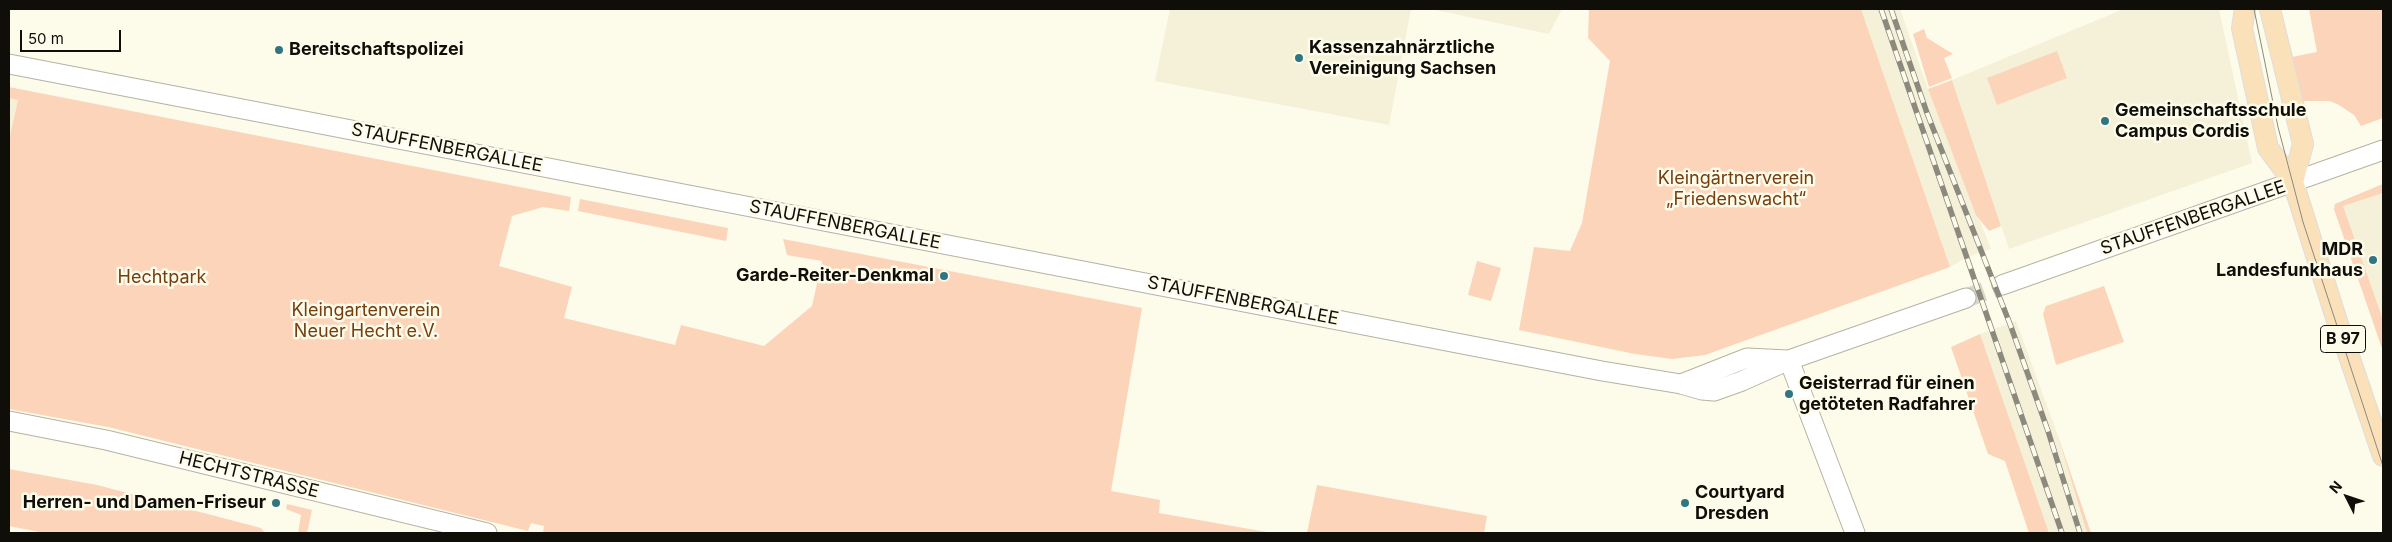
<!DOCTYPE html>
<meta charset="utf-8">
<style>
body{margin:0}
#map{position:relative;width:2392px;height:542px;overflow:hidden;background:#fdfbea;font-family:Inter,sans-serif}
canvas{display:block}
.frame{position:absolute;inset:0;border:10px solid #0f0e09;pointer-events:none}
.north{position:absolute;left:2322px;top:472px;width:50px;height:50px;-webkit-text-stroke:4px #fdfbea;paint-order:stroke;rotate:311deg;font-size:14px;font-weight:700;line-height:20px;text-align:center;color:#0f0e09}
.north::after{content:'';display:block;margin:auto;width:18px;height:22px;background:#0f0e09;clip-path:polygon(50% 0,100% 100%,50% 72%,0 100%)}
.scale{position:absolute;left:20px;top:30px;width:101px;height:22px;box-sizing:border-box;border:2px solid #0f0e09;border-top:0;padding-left:6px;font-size:15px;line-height:18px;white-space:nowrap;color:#0f0e09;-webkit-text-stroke:4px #fdfbea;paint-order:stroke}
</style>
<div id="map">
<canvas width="2392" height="542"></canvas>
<div class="frame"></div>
<div class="north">N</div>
<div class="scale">50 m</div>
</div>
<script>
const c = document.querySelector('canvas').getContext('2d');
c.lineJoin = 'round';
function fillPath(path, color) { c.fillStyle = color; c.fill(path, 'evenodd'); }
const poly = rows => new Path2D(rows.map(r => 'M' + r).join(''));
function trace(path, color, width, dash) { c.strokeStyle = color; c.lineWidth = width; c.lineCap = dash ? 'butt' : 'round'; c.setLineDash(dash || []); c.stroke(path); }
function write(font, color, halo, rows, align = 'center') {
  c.font = font + ' Inter,sans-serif'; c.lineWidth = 5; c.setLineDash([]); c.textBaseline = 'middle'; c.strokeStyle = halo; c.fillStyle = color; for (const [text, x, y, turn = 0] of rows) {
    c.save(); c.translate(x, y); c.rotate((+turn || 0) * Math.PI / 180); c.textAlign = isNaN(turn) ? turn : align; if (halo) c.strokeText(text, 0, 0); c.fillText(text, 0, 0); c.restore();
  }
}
const built = poly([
 [1170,9,1411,9,1389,125,1155,81],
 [1431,9,1562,9,1549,34],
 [1861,9,1900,9,1928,89,1991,249,1967,257,1950,267],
 [2124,9,2219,9,2252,163,2009,249,1952,80],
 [9,98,18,100,9,140],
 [2383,184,2383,352,2334,209,2335,204],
 [2016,321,2057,433,2087,533,2049,533,1980,334]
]);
const green = poly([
 [1589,9,1861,9,1950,267,1705,355,1672,359,1635,354,1519,330,1534,247,1570,251,1582,223,1610,61,1588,38],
 [2309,9,2383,9,2383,118,2361,126,2354,115,2339,105,2330,101,2303,101,2292,57,2317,52],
 [1924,29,1927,38,1953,54,1944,58,1952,78,1929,87,1913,34],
 [2057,51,2067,78,1997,105,1987,78],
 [1952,80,2001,226,1989,231,1976,215,1928,89],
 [9,87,571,197,569,211,543,207,512,216,499,266,572,287,564,318,675,345,681,325,764,346,812,306,822,261,787,255,783,239,1142,308,1111,491,1160,500,1159,513,1272,533,543,533,544,526,531,523,528,531,108,427,9,409,9,140,18,100,9,98],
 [2383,184,2383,193,2343,206,2383,320,2383,351,2334,209,2335,204],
 [580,199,728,228,726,241,578,211],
 [1477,261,1501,268,1491,301,1468,295],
 [2104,286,2124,342,2056,365,2043,314,2046,306],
 [1980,334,2029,475,2049,533,2029,533,2005,461,1988,454,1951,347],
 [2057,433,2091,533,2087,533],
 [9,469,97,485,261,528,265,533,44,533,9,526],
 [1317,485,1487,516,1484,533,1307,533],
 [287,504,312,510,307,533,298,533,301,515,286,509]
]);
const secondaryTunnel = poly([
 [1966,298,2002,285]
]);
const secondary = poly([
 [9,64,1602,371,1681,384,1702,390,1714,391,1742,381,1789,360,1966,298],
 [2002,285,2383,150],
 [1789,360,1855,533],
 [1681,384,1747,358,1788,360],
 [9,421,106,440,487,533]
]);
const primary = poly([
 [2245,9,2242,28,2268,148,2293,182,2336,318,2383,456],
 [2270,9,2303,144,2293,182]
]);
const tram = poly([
 [2254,9,2278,127,2303,222,2383,466]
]);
const rail = poly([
 [1881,9,2062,533],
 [1891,9,1927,113,2010,324,2048,431,2080,533]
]);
const markers = [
 [279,50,5,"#2f7682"],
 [1299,58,5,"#2f7682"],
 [2105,121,5,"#2f7682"],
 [2373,260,5,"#2f7682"],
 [944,276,5,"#2f7682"],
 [1789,394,5,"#2f7682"],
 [276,503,5,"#2f7682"],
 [1685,503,5,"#2f7682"]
];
const shields = [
 [2343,339,45]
];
const shieldNames = [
 ["B 97",2343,339]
];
const poiNames = [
 ["Kassenzahnärztliche",1309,48],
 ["Vereinigung Sachsen",1309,69],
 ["Bereitschaftspolizei",289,50],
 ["Gemeinschaftsschule",2115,111],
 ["Campus Cordis",2115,132],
 ["MDR",2363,250,"right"],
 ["Landesfunkhaus",2363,271,"right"],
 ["Garde-Reiter-Denkmal",934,276,"right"],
 ["Geisterrad für einen",1799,384],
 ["getöteten Radfahrer",1799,405],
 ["Courtyard",1695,493],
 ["Dresden",1695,514],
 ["Herren- und Damen-Friseur",266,503,"right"]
];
const streetNames = [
 ["STAUFFENBERGALLEE",447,148,11],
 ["STAUFFENBERGALLEE",2193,218,-19],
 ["STAUFFENBERGALLEE",845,225,11],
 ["STAUFFENBERGALLEE",1243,301,11],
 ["HECHTSTRASSE",249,475,14]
];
const parkNames = [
 ["Kleingärtnerverein",1736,179],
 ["„Friedenswacht“",1736,200],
 ["Hechtpark",162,278],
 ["Kleingartenverein",366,311],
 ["Neuer Hecht e.V.",366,332]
];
fillPath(built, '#f4f1d8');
fillPath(green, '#fbd4ba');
trace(secondaryTunnel, '#d9d7c8', 19, [19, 9]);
trace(secondary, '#b5b3a3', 21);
trace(primary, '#ddd', 22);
trace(secondary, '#fff', 19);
trace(primary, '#fae1ba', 20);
trace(tram, '#8c8a7f', 1);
trace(rail, '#8c8a7f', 5.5);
trace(rail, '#fdfbea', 4, [11]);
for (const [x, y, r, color] of markers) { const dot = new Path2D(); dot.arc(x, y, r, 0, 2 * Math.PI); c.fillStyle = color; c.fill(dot); trace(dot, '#fdfbea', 2); }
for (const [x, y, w] of shields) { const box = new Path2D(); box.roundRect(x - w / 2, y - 13.5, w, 27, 4); c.fillStyle = '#fdfbea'; c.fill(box); trace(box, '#0f0e09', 1); }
write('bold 16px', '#0f0e09', null, shieldNames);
write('bold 18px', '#0f0e09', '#fdfbea', poiNames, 'left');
write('18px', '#0f0e09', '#fdfbea', streetNames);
write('18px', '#743e0f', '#fdfbea', parkNames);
</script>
